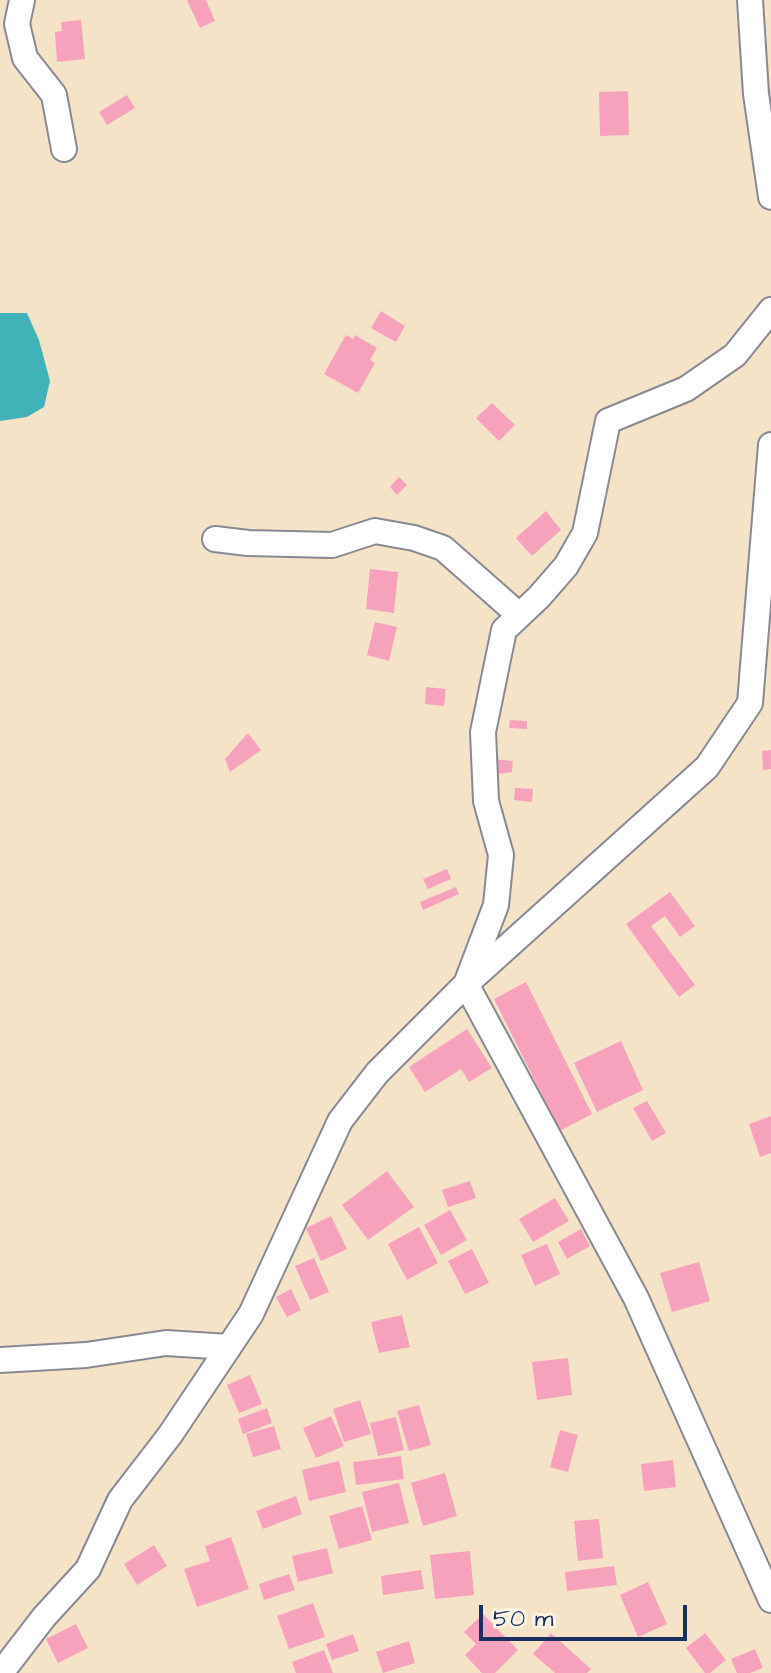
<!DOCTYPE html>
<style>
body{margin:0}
#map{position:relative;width:771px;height:1673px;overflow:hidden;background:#f5e3c8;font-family:"Architects Daughter",sans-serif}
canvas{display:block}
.scale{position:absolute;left:479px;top:1605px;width:208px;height:36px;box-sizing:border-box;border:4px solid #1b2f5e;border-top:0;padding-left:10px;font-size:24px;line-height:28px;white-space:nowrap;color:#1b2f5e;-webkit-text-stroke:6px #fcf5e5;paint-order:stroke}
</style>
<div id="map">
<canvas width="771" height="1673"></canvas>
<div class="scale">50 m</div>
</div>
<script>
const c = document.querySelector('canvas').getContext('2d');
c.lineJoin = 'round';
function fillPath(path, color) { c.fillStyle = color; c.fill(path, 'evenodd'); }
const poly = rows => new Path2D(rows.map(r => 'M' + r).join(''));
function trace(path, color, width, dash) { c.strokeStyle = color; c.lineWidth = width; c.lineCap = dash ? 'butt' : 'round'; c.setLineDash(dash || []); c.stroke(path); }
const water = poly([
 [0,313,27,313,39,340,50,381,44,407,27,417,0,421]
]);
const building = poly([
 [187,0,206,0,215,21,200,28],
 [81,20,85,59,57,62,55,32,62,31,61,22],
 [628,91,629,135,600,136,599,92],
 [127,95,135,108,107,125,99,112],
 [381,311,405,326,396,342,371,328],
 [346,335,353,339,355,335,377,348,370,360,375,363,358,393,324,374],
 [492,403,515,425,499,441,476,418],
 [399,477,407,485,397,495,390,487],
 [546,511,561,530,532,556,516,538],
 [370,569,398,572,394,613,366,609],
 [375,622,397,627,389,661,367,655],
 [426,687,446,689,444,706,425,704],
 [510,720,527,721,527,729,509,728],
 [248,733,261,750,230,772,225,759],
 [771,750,771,769,763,770,762,751],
 [492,759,513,761,512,772,491,775],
 [515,788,533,789,532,802,514,800],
 [447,869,451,879,428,889,423,879],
 [456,887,459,894,423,910,420,902],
 [670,892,695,926,680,937,665,916,651,926,695,985,679,997,626,924],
 [526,982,592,1114,560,1131,494,999],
 [467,1029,492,1068,469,1082,461,1069,425,1092,409,1067],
 [621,1041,643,1090,597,1112,574,1063],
 [647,1101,666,1133,652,1141,633,1108],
 [771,1116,771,1153,760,1157,749,1124],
 [387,1171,414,1207,368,1240,342,1205],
 [470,1181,476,1198,448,1207,442,1190],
 [555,1198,569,1221,533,1242,519,1219],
 [450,1210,467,1240,441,1255,424,1225],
 [331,1216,347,1249,321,1261,306,1228],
 [419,1227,438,1263,407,1280,388,1244],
 [581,1229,590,1246,567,1259,558,1242],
 [547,1244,560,1274,535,1286,521,1255],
 [472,1249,489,1283,465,1294,448,1261],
 [314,1258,329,1292,310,1300,295,1266],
 [699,1262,710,1301,672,1312,660,1273],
 [291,1289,301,1310,287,1317,276,1297],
 [402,1315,410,1347,379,1353,371,1322],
 [568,1358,572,1395,537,1400,532,1362],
 [250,1375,262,1404,239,1413,227,1385],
 [360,1400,371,1434,344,1442,333,1409],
 [419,1405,431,1445,409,1451,397,1411],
 [267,1408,272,1423,243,1434,238,1419],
 [331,1416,344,1446,316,1458,303,1428],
 [396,1417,404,1450,378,1456,370,1423],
 [274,1426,281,1449,253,1457,246,1434],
 [560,1430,578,1435,568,1472,550,1467],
 [401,1456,404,1479,356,1485,353,1462],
 [673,1460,676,1487,644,1491,641,1464],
 [339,1461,346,1492,309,1501,302,1470],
 [445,1473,457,1516,423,1526,411,1483],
 [399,1483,409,1523,372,1532,362,1492],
 [296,1496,302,1514,263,1529,256,1511],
 [362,1506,372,1540,339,1549,329,1516],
 [599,1519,603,1558,578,1561,574,1521],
 [231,1537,249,1589,197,1607,184,1569,210,1561,205,1546],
 [154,1545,167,1566,137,1585,124,1564],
 [327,1548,333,1573,298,1582,292,1556],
 [470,1551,474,1595,435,1599,430,1555],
 [614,1566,617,1585,567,1591,565,1572],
 [421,1570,424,1589,383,1595,381,1576],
 [289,1574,295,1590,264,1600,259,1584],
 [648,1582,667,1624,638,1637,620,1595],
 [313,1603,325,1637,289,1649,277,1616],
 [483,1614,518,1650,495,1673,482,1673,465,1655,476,1644,464,1632],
 [76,1624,88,1648,58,1663,46,1639],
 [551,1633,591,1669,587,1673,555,1673,533,1654],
 [705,1633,726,1660,710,1673,705,1673,686,1648],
 [353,1634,359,1651,332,1660,326,1644],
 [409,1641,415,1663,383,1673,376,1652],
 [755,1649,763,1668,750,1673,737,1673,731,1659],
 [324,1650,333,1673,296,1673,292,1662]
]);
const minor = poly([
 [22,0,17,24,25,58,54,95,64,149],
 [750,0,756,94,771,197],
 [771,310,735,355,686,389,608,421,585,533,566,566,539,597,504,630,483,732,486,801,501,855,496,905,466,984,636,1298,771,1600],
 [215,539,248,543,332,545,375,531,414,538,443,548,518,614],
 [0,1360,86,1355,166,1343,229,1347],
 [1,1673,44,1617,88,1569,120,1500,170,1435,251,1314,340,1121,377,1073,466,984,707,767,750,703,771,445]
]);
fillPath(water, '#42b2b9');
fillPath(building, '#f6a2bd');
trace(minor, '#888993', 28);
trace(minor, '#fff', 24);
</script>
